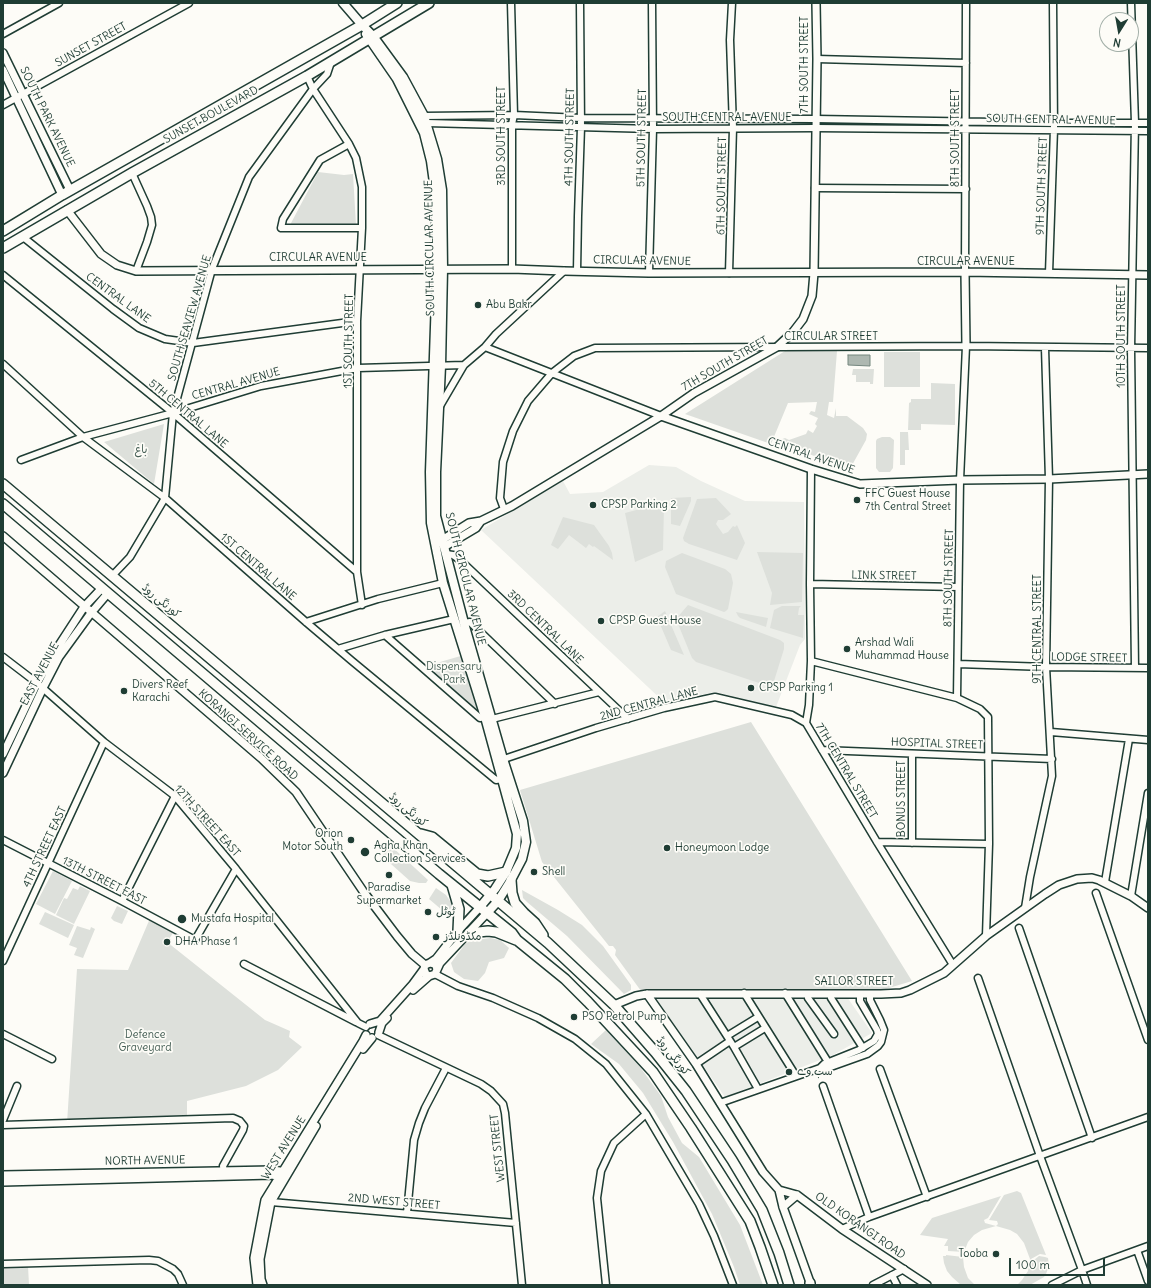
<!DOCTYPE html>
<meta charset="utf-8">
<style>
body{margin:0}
#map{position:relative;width:1151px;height:1288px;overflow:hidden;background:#fdfcf7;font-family:Delius,sans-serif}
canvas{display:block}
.frame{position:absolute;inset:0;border:4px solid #1f3d34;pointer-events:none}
.north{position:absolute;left:1099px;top:12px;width:40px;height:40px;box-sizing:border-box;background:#fdfcf7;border:1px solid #a4b0a9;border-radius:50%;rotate:191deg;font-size:11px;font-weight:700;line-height:16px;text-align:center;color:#1f3d34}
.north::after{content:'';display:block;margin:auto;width:14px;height:18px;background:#1f3d34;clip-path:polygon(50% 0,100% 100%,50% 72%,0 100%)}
.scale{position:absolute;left:1009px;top:1258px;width:96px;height:18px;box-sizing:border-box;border:2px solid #1f3d34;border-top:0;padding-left:5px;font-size:12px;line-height:14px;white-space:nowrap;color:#1f3d34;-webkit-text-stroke:3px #fdfcf7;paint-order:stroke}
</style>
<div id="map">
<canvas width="1151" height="1288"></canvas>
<div class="frame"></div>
<div class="north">N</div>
<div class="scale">100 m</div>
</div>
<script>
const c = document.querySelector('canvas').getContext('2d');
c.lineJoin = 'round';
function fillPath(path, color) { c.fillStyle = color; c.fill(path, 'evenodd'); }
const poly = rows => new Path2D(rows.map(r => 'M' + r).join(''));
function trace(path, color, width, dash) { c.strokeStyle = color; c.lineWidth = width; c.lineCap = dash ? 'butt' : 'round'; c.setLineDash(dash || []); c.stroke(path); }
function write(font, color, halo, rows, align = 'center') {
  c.font = font + ' Delius,"Playpen Sans Arabic",sans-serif'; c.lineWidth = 3.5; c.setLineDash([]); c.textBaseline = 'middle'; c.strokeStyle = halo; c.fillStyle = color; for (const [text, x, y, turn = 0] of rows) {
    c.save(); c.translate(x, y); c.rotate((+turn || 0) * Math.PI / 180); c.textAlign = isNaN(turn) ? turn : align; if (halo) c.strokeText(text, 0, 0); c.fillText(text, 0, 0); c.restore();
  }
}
const built = poly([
 [649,465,676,467,701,481,745,501,804,502,805,639,800,645,776,707,715,692,665,703,481,530,563,481,570,494,603,492],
 [655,997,847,997,872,1033,833,1055,725,1097]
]);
const green = poly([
 [318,172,344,175,353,174,356,225,290,225],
 [785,351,837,351,833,402,829,402,827,415,834,418,836,408,836,416,847,416,863,428,867,434,866,440,851,467,847,468,779,443,780,440,785,438,789,440,806,434,808,430,813,433,817,426,815,424,818,418,809,414,811,411,815,412,817,402,788,403,771,444,685,414],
 [884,352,920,352,920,387,884,387],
 [853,369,874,369,873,384,870,384,870,382,856,382,856,375,852,375],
 [931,383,955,384,955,425,921,424,921,430,908,430,909,403,911,402,911,399,931,399],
 [164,424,154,484,104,442],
 [900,432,908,432,909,450,905,450,905,465,900,465],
 [882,437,890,437,894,440,893,468,890,472,879,472,876,468,876,441,877,439],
 [691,497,691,501,680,526,671,524,671,498],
 [716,498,731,514,723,520,718,520,716,524,723,534,728,532,733,526,735,527,737,525,745,543,737,560,689,544,684,541,683,538,697,499],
 [659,504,662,504,664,506,663,550,635,562,625,513],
 [563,517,594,525,609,546,612,553,613,560,594,546,593,547,589,544,586,548,569,535,558,549,551,545],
 [757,552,803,553,802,602,770,605,772,593],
 [682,553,725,569,731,574,733,583,728,609,726,611,724,612,676,594,665,567,666,561],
 [688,605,780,640,784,643,784,649,774,681,770,685,765,685,696,662,692,658,676,619],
 [782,606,801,606,799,608,798,615,804,615,803,638,770,628,774,610],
 [665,611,684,655,671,650,657,617],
 [736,612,768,618,766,627,740,618,738,616],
 [464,655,484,716,480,717,423,667],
 [751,722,912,981,879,991,641,991,615,955,616,950,613,946,609,946,542,862,520,790],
 [390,845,428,880,426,883,419,883,410,881,382,856],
 [53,871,72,881,55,914,36,904],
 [80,886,90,891,74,924,56,915,64,898,67,899,73,888,78,890],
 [436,888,446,895,452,904,452,913,449,916,429,899],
 [522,890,558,910,582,925,603,946,631,985,631,990,624,994,567,936,527,902,523,898],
 [117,906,128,911,122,924,114,921,111,918],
 [45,912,74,925,68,938,39,924],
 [151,916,175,930,167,942,265,1020,290,1031,289,1037,302,1047,278,1070,246,1086,187,1101,187,1119,67,1123,77,969,128,970],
 [77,926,90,930,91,927,95,929,83,958,74,955,77,948,69,945],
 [490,938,500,940,509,948,504,958,489,962,485,973,478,981,464,979,454,972,451,963,465,944,470,941],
 [606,1030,640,1067,661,1096,668,1117,682,1143,699,1157,740,1225,763,1285,740,1285,734,1267,712,1214,673,1142,643,1093,619,1064,591,1044],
 [1017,1191,1021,1193,1046,1255,1040,1254,1031,1259,1034,1260,1039,1256,1045,1257,1048,1258,1049,1266,1046,1274,1044,1277,1030,1285,1017,1285,1022,1280,1028,1271,1030,1259,1024,1243,1017,1234,1010,1230,996,1226,982,1230,974,1235,968,1242,964,1252,948,1251,948,1246,944,1246,948,1239,920,1235,932,1218,1001,1196,988,1218,984,1220,985,1223,996,1226,998,1224,997,1221,989,1220,1004,1195],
 [946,1255,963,1257,964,1267,968,1278,975,1285,961,1285,952,1277,947,1271,944,1263,943,1256,946,1256],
 [28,1266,29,1285,3,1285,3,1267]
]);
const water = poly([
 [848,355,870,355,870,366,848,365,848,355]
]);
const minor = poly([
 [511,3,514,115,512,124,512,269],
 [1131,3,1135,123,1131,349,1135,668],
 [3,34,59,3],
 [817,59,966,63],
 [331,62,327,74,313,89,349,144,356,158,362,187,362,228,357,321,357,572,362,605],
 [3,105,189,3],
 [424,116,514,115,581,118,816,119,1054,123,1148,123],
 [427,123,653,129,816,128,1148,131],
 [349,144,320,160,283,219,281,228,362,228],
 [132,173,147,206,151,217,152,225,147,242,136,271],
 [815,188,966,189],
 [23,237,113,309,139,328,165,339,193,343,357,321],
 [577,271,578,216,581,127,580,3],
 [965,272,966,3],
 [649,273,653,129,652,3],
 [729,273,733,128,730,40,732,3],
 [1049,273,1054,129,1053,3],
 [3,275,173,413,357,572],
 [966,346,960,480,957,698,980,709,988,717,989,844,986,936],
 [485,347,661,416],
 [3,364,83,437,165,498,306,622,352,661,496,780,503,779],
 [440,406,464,365,485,347,496,334,564,271],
 [21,460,83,437,173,413,261,386,358,368,464,365],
 [811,469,810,584,811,661,809,705,806,723,877,842,953,965],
 [504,509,500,498,503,462,513,431,528,401,552,373,574,356,595,348,966,346,1148,348],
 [446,554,453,555,460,560,628,719],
 [112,576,130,557,165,498,173,413,212,269,249,177,313,89,307,76],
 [810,584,958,587],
 [306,622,378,599,443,583],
 [464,623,470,622,555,704],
 [385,635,480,718,485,717],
 [338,649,385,635,454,619],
 [3,657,37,683,104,742,175,796,236,869,358,1023,366,1027],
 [811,661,957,698],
 [958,664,1046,667,1148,668],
 [492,719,599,692],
 [1051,732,1148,740],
 [822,750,1052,759],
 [912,754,912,843],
 [501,760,596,728,664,708,715,697,792,715,806,723],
 [3,840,122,901,195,940,236,869],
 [877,842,989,844],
 [1105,882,1129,739],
 [1096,893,1148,1040],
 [1131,896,1148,793],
 [122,901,175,796],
 [1025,908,1030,877,1052,776,1046,667,1049,479,1045,348],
 [1019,928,1092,1138],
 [3,961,104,742],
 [244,964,356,1022],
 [435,974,458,986,493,998,538,1018,575,1039,606,1064,646,1114,699,1204,714,1236,733,1285],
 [978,978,1040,1156,1082,1270,1148,1246],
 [744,993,796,1076],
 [785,993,828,1062],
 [700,994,734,1047,758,1089],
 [808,994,808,998,834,1034],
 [831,994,831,998,863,1048],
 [3,1034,52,1059],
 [378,1035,481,1084,491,1091,503,1104,505,1113,522,1285],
 [727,1036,758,1017],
 [734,1047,765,1028],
 [696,1064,730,1041],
 [820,1068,825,1069,867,1054,878,1046,881,1042,884,1030,880,1020,870,1000,870,994],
 [880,1069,927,1197],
 [823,1086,869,1217],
 [720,1103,820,1068,824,1064,859,1050,874,1041,878,1034,877,1030,860,1001,860,994],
 [3,1120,17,1086],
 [3,1125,233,1118,240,1121,244,1126,243,1130,223,1166,224,1175],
 [271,1202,516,1223],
 [407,1213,414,1140,419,1123,425,1108,446,1068],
 [842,1229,869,1217,1148,1117],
 [1137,1250,1148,1281],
 [3,1264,149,1260,158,1261,173,1269,178,1274,183,1285],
 [892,1275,897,1285],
 [606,1285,597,1198,601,1171,614,1143,646,1114],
 [873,1285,904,1269],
 [1052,1285,1082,1270,1087,1285]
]);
const tertiary = poly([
 [3,53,70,190],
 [3,70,62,195],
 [67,210,101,254,117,265,136,271,512,269,564,271,649,273,965,272,1148,275],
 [965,272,966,346],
 [661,416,811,469,860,484,960,480,1049,479,1148,474],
 [3,536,261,758,296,792,363,891,397,936,412,954,425,965],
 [442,540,469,523,481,521,512,506,661,416,694,393,777,347,793,332,803,319,812,296,814,273,817,59,816,3],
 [444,547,476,528,481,521],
 [3,754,37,683,58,647,84,607,102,588],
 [3,773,43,688,59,657,91,613,108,593],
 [430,963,436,959,458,931,480,907],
 [437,969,435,964,430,963,425,965,424,969,426,974,429,976,435,974,440,963,487,913],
 [413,990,429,976],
 [647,994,696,1064,763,1172,779,1190,783,1207,811,1285],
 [614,1005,636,996,647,994,881,994,901,993,910,990,944,973,986,936,1045,894,1059,885,1077,879,1092,878,1099,880,1131,896,1148,908],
 [370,1024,380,1021,413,984,424,969],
 [379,1032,382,1023,387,1018],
 [363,1049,372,1038],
 [3,1175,272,1170,280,1171,287,1174],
 [3,1182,272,1175,279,1177,284,1179],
 [779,1190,797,1195,842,1229,927,1285],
 [783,1207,797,1195],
 [257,1285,254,1258,265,1200,363,1041,366,1035],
 [263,1285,261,1279,260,1259,271,1202,316,1126]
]);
const secondary = poly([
 [343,3,362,25,373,36,403,77,424,116,437,159,442,190,443,269,441,366,436,472,436,516,464,623,503,759,523,821,526,842,522,859,511,880,498,901,487,913],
 [366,34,397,79,424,133,431,161,435,190,437,269,430,472,431,523,443,583,485,717,517,834,516,848,506,872,495,889,480,907]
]);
const primary = poly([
 [3,231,62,195,362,25,397,3],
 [3,248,132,173,307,76,429,3],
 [3,484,548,943,614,1005,655,1052,686,1091,732,1160,762,1210,779,1253,789,1285],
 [3,504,439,874,512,933,517,940,565,979,588,1002,653,1072,691,1128,750,1221,760,1247,773,1285],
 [421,834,432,837,477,874,488,876,506,872],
 [511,880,512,893,515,903,524,913,535,923,543,935],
 [452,885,459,909,458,931],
 [469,933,488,931,496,932,516,940],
 [810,1285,810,1283]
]);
const markers = [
 [478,305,4,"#1f3d34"],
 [857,500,4,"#1f3d34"],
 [593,505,4,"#1f3d34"],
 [601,621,4,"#1f3d34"],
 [847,649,4,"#1f3d34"],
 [751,688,4,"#1f3d34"],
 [124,691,4,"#1f3d34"],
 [351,840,4,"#1f3d34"],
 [667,848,4,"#1f3d34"],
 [365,852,5,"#1f3d34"],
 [534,872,4,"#1f3d34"],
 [389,875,4,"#1f3d34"],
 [428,912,4,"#1f3d34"],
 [182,919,5,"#1f3d34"],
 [436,937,4,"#1f3d34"],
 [167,942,4,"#1f3d34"],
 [574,1017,4,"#1f3d34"],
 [789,1072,4,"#1f3d34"],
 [996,1254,4,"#1f3d34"]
];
const streetNames = [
 ["SUNSET STREET",91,45,-29],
 ["7TH SOUTH STREET",805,65,-90],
 ["SUNSET BOULEVARD",211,115,-29],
 ["SOUTH PARK AVENUE",47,117,64],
 ["SOUTH CENTRAL AVENUE",727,118],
 ["SOUTH CENTRAL AVENUE",1051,120,1],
 ["3RD SOUTH STREET",502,136,-90],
 ["4TH SOUTH STREET",570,137,-89],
 ["5TH SOUTH STREET",642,138,-89],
 ["8TH SOUTH STREET",956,138,-90],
 ["6TH SOUTH STREET",722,186,-89],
 ["9TH SOUTH STREET",1042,186,-88],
 ["SOUTH CIRCULAR AVENUE",430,248,-91],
 ["CIRCULAR AVENUE",318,258],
 ["CIRCULAR AVENUE",642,261,1],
 ["CIRCULAR AVENUE",966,262],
 ["CENTRAL LANE",118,298,36],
 ["SOUTH SEAVIEW AVENUE",190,318,-74],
 ["10TH SOUTH STREET",1122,336,-90],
 ["CIRCULAR STREET",831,337],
 ["1ST SOUTH STREET",349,341,-89],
 ["7TH SOUTH STREET",725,364,-30],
 ["CENTRAL AVENUE",236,384,-16],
 ["5TH CENTRAL LANE",188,414,40],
 ["CENTRAL AVENUE",811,456,19],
 ["1ST CENTRAL LANE",258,567,41],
 ["LINK STREET",884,576,1],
 ["8TH SOUTH STREET",949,578,-89],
 ["SOUTH CIRCULAR AVENUE",465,579,76],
 ["کورنگی روڈ",161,601,40],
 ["3RD CENTRAL LANE",545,627,44],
 ["9TH CENTRAL STREET",1038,629,-90],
 ["LODGE STREET",1089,658,1],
 ["EAST AVENUE",40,674,-62],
 ["2ND CENTRAL LANE",649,704,-15],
 ["KORANGI SERVICE ROAD",248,735,42],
 ["HOSPITAL STREET",937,744,2],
 ["7TH CENTRAL STREET",846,771,59],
 ["BONUS STREET",902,799,-90],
 ["کورنگی روڈ",408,810,40],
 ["12TH STREET EAST",207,821,48],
 ["4TH STREET EAST",45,847,-65],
 ["13TH STREET EAST",104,881,27],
 ["SAILOR STREET",854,982],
 ["کورنگی روڈ",673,1056,51],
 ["WEST AVENUE",284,1148,-58],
 ["WEST STREET",498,1148,-96],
 ["NORTH AVENUE",145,1161,-1],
 ["2ND WEST STREET",394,1202,5],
 ["OLD KORANGI ROAD",860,1226,35]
];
const poiNames = [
 ["Abu Bakr",486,305],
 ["FFC Guest House",865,494],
 ["7th Central Street",865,507],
 ["CPSP Parking 2",601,505],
 ["CPSP Guest House",609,621],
 ["Arshad Wali",855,643],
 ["Muhammad House",855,656],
 ["Divers Reef",132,685],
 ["Karachi",132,698],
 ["CPSP Parking 1",759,688],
 ["Orion",343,834,"right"],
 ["Motor South",343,847,"right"],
 ["Agha Khan",374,846],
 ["Collection Services",374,859],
 ["Honeymoon Lodge",675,848],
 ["Shell",542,872],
 ["Paradise",389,888,"center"],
 ["Supermarket",389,901,"center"],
 ["ٹوٹل",436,912],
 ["Mustafa Hospital",191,919],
 ["مکڈونلڈز",444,937],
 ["DHA Phase 1",175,942],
 ["PSO Petrol Pump",582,1017],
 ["سب وے",797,1072],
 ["Tooba",988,1254,"right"]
];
const parkNames = [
 ["باغ",141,450],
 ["Dispensary",454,667],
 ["Park",454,680],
 ["Defence",145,1035],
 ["Graveyard",145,1048]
];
fillPath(built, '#eceee9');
fillPath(green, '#dde0db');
fillPath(water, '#aeb8b1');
trace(water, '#75877f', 1);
trace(minor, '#1f3d34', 9);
trace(tertiary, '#1f3d34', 10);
trace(secondary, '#1f3d34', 11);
trace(primary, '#1f3d34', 12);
trace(minor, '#fdfcf7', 6);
trace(tertiary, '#fdfcf7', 7);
trace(secondary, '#fdfcf7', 8);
trace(primary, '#fdfcf7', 9);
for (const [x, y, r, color] of markers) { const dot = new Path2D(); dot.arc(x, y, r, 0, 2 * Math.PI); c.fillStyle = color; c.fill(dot); trace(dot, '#fdfcf7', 1.5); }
write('11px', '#1f3d34', '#fdfcf7', streetNames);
write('11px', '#1f3d34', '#fdfcf7', poiNames, 'left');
write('11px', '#455e55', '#fdfcf7', parkNames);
</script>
